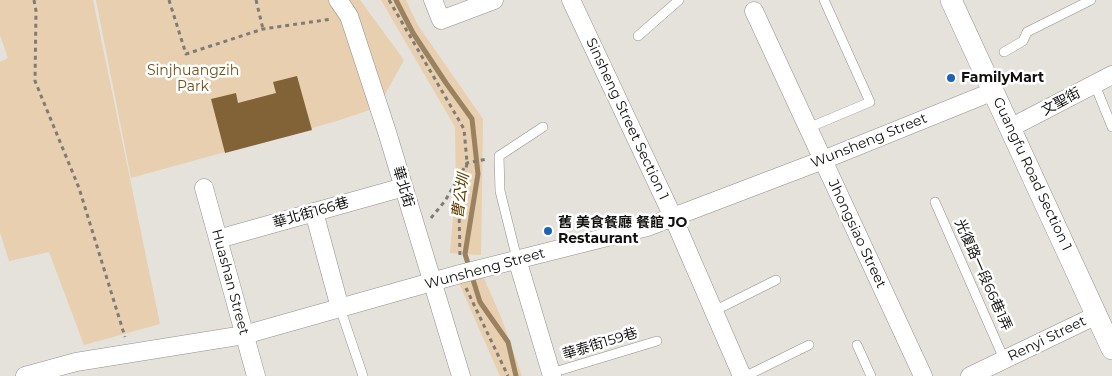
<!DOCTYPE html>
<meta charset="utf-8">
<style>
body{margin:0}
canvas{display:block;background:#e5e1db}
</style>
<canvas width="1112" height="376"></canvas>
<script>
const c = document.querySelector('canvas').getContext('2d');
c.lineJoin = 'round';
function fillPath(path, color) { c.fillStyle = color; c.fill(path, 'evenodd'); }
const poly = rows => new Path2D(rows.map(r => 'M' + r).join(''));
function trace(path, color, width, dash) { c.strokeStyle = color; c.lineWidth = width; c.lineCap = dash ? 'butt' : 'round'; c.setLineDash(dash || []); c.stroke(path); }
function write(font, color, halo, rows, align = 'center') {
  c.font = font + ' Montserrat,"Noto Sans TC",sans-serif'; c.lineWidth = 5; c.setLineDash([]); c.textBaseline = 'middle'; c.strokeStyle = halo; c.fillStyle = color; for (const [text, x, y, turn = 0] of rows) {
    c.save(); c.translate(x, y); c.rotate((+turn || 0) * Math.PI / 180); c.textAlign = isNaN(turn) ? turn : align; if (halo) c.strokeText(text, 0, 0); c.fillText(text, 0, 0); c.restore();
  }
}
const green = poly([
 [0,0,93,0,160,324,84,345,49,252,9,261,0,232,0,62,8,58,0,35],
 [96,0,360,0,404,60,378,107,337,121,131,178],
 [381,0,406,0,417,24,483,119,481,255,450,253,456,181,455,127],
 [483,276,501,317,522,376,500,376,459,283]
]);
const stream = poly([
 [396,0,413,33,446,83,472,119,478,174,465,254,480,302,508,342,516,376]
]);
const building = poly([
 [297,76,312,130,225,153,211,99,236,93,238,103,276,93,273,82]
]);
const path = poly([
 [34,0,36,11,35,81,79,188,125,337],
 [169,0,186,54,263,29,332,19],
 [256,0,263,29],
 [389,0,464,129,467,163,459,208,460,258],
 [431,218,445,201,467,163,487,159],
 [466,288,508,376]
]);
const service = poly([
 [638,36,679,0],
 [1004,52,1023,41,1027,32,1091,0],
 [1095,85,1112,127],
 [808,128,870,102,824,0],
 [935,202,1004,359],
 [517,259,500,191,499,156,543,127],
 [340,308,363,376],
 [714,311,776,280],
 [857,345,871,376],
 [551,373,657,341],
 [746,376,809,345]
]);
const minor = poly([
 [338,0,349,16,387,132,461,376],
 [433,0,441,20,494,0],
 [571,0,673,217,742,376],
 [754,11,923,376],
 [1010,128,1112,75],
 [204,188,256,376],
 [314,212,340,308],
 [218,239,404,187],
 [517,259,552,376],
 [25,376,76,362,244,335,460,274,647,227,823,160,994,91],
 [970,376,1097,315]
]);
const tertiary = poly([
 [951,0,1112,349]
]);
const markers = [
 [951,78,5,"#1d63b3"],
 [548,231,5,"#1d63b3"]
];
const parkNames = [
 ["Sinjhuangzih",193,71],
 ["Park",193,87]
];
const poiNames = [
 ["FamilyMart",961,78],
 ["舊 美食餐廳 餐館 JO",558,223],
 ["Restaurant",558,239]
];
const streetNames = [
 ["文聖街",1061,102,-28],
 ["Sinsheng Street Section 1",627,119,65],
 ["Wunsheng Street",869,141,-22],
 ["Guangfu Road Section 1",1032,174,65],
 ["華北街",403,187,73],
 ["華北街166巷",311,213,-16],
 ["Jhongsiao Street",857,234,65],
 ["Wunsheng Street",485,269,-15],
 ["光復路一段66巷1弄",983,275,66],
 ["Huashan Street",230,282,75],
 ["Renyi Street",1047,339,-26],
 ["華泰街159巷",600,344,-17]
];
const waterNames = [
 ["曹公圳",461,196,-82]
];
fillPath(green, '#e7cfaf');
trace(stream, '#9a8160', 5);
fillPath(building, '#826337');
trace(service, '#94908b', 10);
trace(minor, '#94908b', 19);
trace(tertiary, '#94908b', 22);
trace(path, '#7f7c78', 3, [4, 4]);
trace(service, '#fff', 9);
trace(minor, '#fff', 18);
trace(tertiary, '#fff', 21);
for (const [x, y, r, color] of markers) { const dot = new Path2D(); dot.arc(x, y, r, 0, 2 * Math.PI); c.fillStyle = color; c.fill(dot); trace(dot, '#fff', 2); }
write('14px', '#72501a', '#fff', parkNames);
write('bold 14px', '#11100e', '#fff', poiNames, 'left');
write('14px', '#11100e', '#fff', streetNames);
write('italic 15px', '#614002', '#fff', waterNames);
</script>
